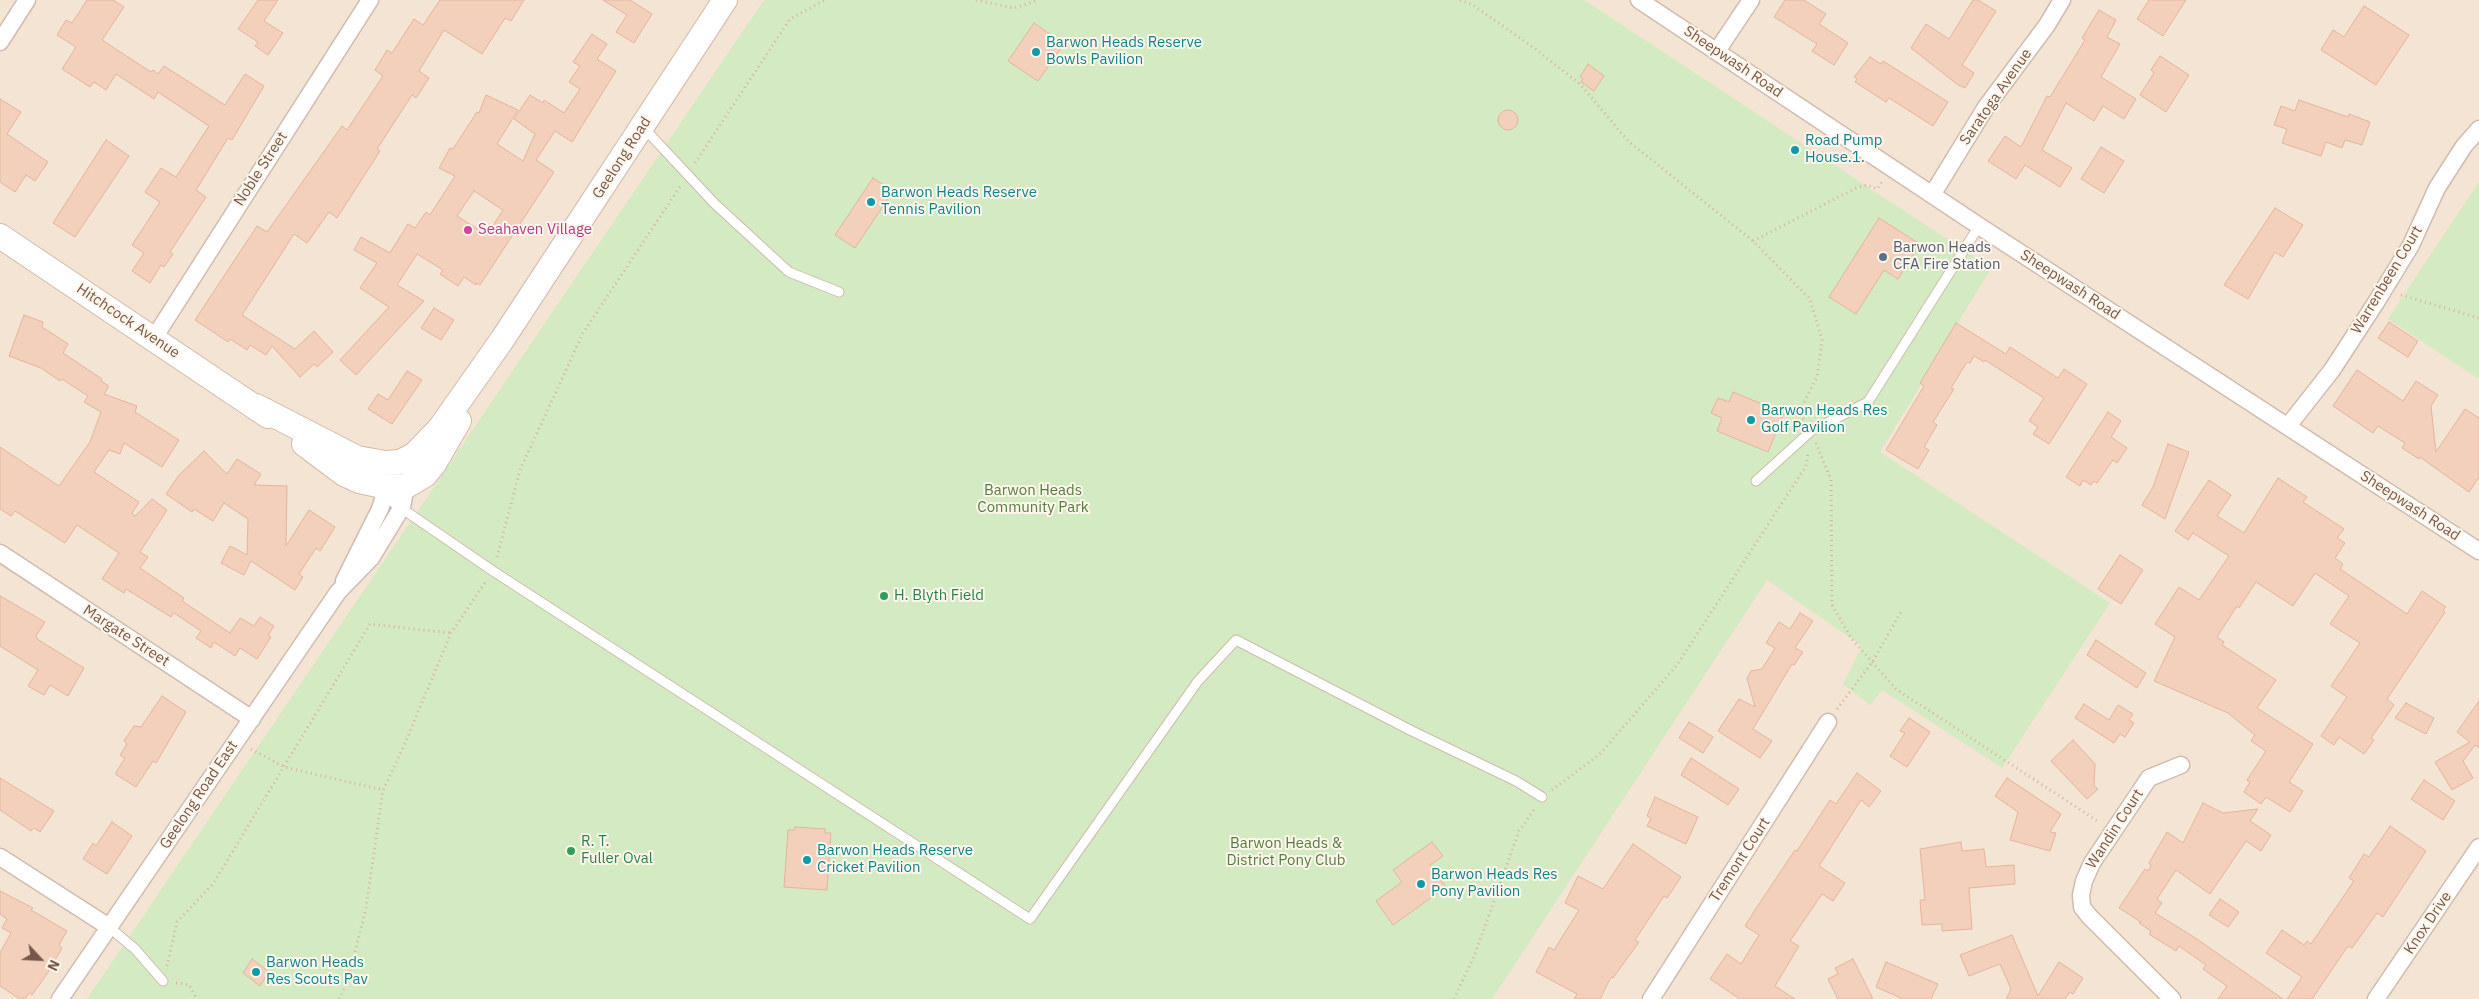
<!DOCTYPE html>
<style>
body{margin:0}
#map{position:relative;width:2479px;height:999px;overflow:hidden;background:#fdf2e5;font-family:"IBM Plex Sans",sans-serif}
canvas{display:block}
.north{position:absolute;left:15px;top:934px;width:50px;height:50px;-webkit-text-stroke:4px #fff6eb;paint-order:stroke;rotate:115deg;font-size:14px;font-weight:700;line-height:20px;text-align:center;color:#76584a}
.north::after{content:'';display:block;margin:auto;width:18px;height:22px;background:#76584a;clip-path:polygon(50% 0,100% 100%,50% 72%,0 100%)}
</style>
<div id="map">
<canvas width="2479" height="999"></canvas>
<div class="north">N</div>
</div>
<script>
const c = document.querySelector('canvas').getContext('2d');
c.lineJoin = 'round';
function fillPath(path, color) { c.fillStyle = color; c.fill(path, 'evenodd'); }
const poly = rows => new Path2D(rows.map(r => 'M' + r).join(''));
function trace(path, color, width, dash) { c.strokeStyle = color; c.lineWidth = width; c.lineCap = dash ? 'butt' : 'round'; c.setLineDash(dash || []); c.stroke(path); }
function write(font, color, halo, rows, align = 'center') {
  c.font = font + ' "IBM Plex Sans",sans-serif'; c.lineWidth = 4; c.setLineDash([]); c.textBaseline = 'middle'; c.strokeStyle = halo; c.fillStyle = color; for (const [text, x, y, turn = 0] of rows) {
    c.save(); c.translate(x, y); c.rotate((+turn || 0) * Math.PI / 180); c.textAlign = isNaN(turn) ? turn : align; if (halo) c.strokeText(text, 0, 0); c.fillText(text, 0, 0); c.restore();
  }
}
const residential = poly([
 [0,0,2479,0,2479,999,0,999]
]);
const green = poly([
 [764,0,1584,0,1991,268,1880,452,2110,603,2002,768,1882,690,1870,705,1843,684,1862,646,1767,580,1492,999,87,999],
 [2479,182,2479,379,2388,319]
]);
const building = poly([
 [87,0,113,0,124,7,102,40,151,72,153,70,158,74,164,66,225,105,245,74,264,86,232,140,228,138,196,190,206,197,170,252,173,254,164,267,161,265,150,283,132,271,144,253,132,245,160,202,145,192,161,168,176,177,209,126,158,92,154,99,116,74,106,90,94,82,90,87,62,69,76,47,57,35,66,20,72,23,87,0],
 [258,0,278,0,264,21,283,33,268,55,255,46,258,42,238,29,258,0],
 [440,0,524,0,511,21,505,18,482,54,444,30,419,71,429,78,416,98,412,95,377,149,380,151,337,218,329,212,307,243,294,234,242,315,295,349,314,331,333,352,317,367,314,364,300,377,272,346,266,355,250,345,247,350,230,339,228,342,195,320,257,226,267,232,342,126,347,130,383,76,375,70,387,50,392,53,414,19,423,25,440,0],
 [603,0,630,0,652,14,634,43,616,32,627,15,603,0],
 [1785,0,1804,0,1826,14,1819,24,1848,43,1834,65,1812,51,1817,44,1774,17,1785,0],
 [1973,0,1978,0,1996,11,1962,65,1974,73,1965,88,1958,85,1911,48,1926,24,1949,39,1973,0],
 [2149,0,2186,0,2163,36,2137,19,2149,0],
 [2364,6,2409,35,2376,85,2321,50,2333,30,2344,37,2364,6],
 [2099,10,2116,20,2107,37,2120,44,2101,77,2136,99,2124,119,2103,106,2094,121,2066,103,2042,150,2072,168,2060,187,2025,165,2016,179,1988,161,2005,136,2021,147,2047,96,2050,97,2085,40,2082,38,2099,10],
 [1034,23,1064,44,1038,81,1008,61,1034,23],
 [592,34,607,44,597,59,616,71,572,142,555,131,536,160,554,172,480,285,477,283,476,285,464,277,458,286,440,274,443,270,417,254,397,285,424,301,356,375,340,360,389,307,360,288,377,263,354,250,361,237,390,253,408,224,415,228,426,212,430,215,455,176,439,168,450,148,453,149,477,112,479,113,486,95,518,110,497,144,523,161,535,134,514,119,530,95,543,103,544,100,564,113,580,89,569,82,580,66,573,62,592,34],
 [474,191,503,210,487,235,457,216,474,191],
 [2160,56,2189,75,2166,112,2140,95,2154,73,2151,70,2160,56],
 [1870,57,1881,64,1883,61,1948,102,1933,126,1889,98,1886,102,1855,82,1857,79,1854,77,1870,57],
 [1588,64,1604,76,1594,91,1581,82,1583,79,1580,77,1588,64],
 [0,99,21,112,7,134,48,162,35,181,26,175,15,192,0,182,0,99],
 [2299,100,2348,117,2349,114,2370,122,2362,145,2345,140,2342,148,2326,142,2321,156,2282,143,2287,129,2274,125,2281,106,2295,111,2299,100],
 '1498 120a10 10 0 1 1 20 0a10 10 0 1 1-20 0Z',
 [106,140,129,156,75,237,53,223,106,140],
 [2101,147,2124,161,2104,193,2081,179,2101,147],
 [873,178,893,191,855,248,835,235,873,178],
 [2275,208,2303,225,2283,257,2275,252,2248,299,2224,285,2275,208],
 [1879,218,1920,244,1898,279,1884,270,1856,314,1829,297,1879,218],
 [434,308,454,320,441,340,421,328,434,308],
 [24,315,43,322,42,327,68,344,63,353,102,379,101,381,109,386,104,394,137,406,135,412,179,440,162,467,124,443,120,454,109,450,94,472,139,502,132,513,135,516,152,499,167,510,140,552,148,557,140,568,184,598,182,601,230,633,240,618,254,626,260,617,274,626,268,635,271,637,257,659,240,648,235,656,214,642,211,648,196,638,201,631,174,613,171,617,126,589,124,593,102,579,119,553,77,525,65,543,15,511,11,516,0,509,0,447,59,486,90,442,101,412,84,402,88,396,62,379,60,381,41,368,9,356,24,315],
 [2389,322,2418,341,2408,357,2378,338,2389,322],
 [1956,323,2006,354,2010,347,2058,378,2064,369,2087,384,2049,444,2033,434,2038,427,2029,421,2044,398,1985,360,1984,362,1974,356,1970,363,1967,362,1951,388,1954,389,1933,422,1937,425,1924,447,1929,450,1918,469,1886,450,1924,386,1920,383,1956,323],
 [2357,370,2403,401,2416,381,2438,395,2431,406,2436,452,2465,409,2479,418,2479,477,2469,492,2420,457,2419,459,2402,448,2405,443,2378,426,2373,433,2333,406,2357,370],
 [407,371,422,380,392,424,368,409,378,394,388,400,407,371],
 [1733,392,1784,413,1768,452,1717,431,1722,418,1711,413,1718,398,1729,402,1733,392],
 [2108,412,2121,421,2111,437,2127,448,2117,463,2113,460,2097,483,2094,481,2091,485,2083,480,2080,486,2066,477,2108,412],
 [2168,444,2189,452,2165,519,2142,505,2153,487,2168,444],
 [204,451,227,474,237,459,261,474,254,485,287,486,286,546,309,510,335,527,320,551,316,548,299,574,303,577,295,590,251,561,244,575,221,563,230,546,247,555,248,519,224,503,213,521,194,509,192,512,166,494,179,475,204,451],
 [2278,478,2307,497,2303,502,2344,529,2337,538,2345,543,2335,558,2343,564,2340,569,2407,614,2422,591,2446,607,2443,610,2445,612,2387,699,2394,705,2371,738,2374,740,2364,754,2339,737,2334,745,2321,736,2347,697,2331,686,2360,643,2330,624,2349,596,2315,573,2293,606,2256,582,2239,608,2237,606,2217,637,2224,642,2222,645,2276,680,2257,708,2313,744,2289,782,2303,791,2290,812,2266,797,2261,804,2244,792,2250,782,2247,780,2266,751,2251,741,2255,735,2228,713,2154,681,2175,637,2155,624,2179,587,2199,600,2229,556,2193,533,2188,540,2175,531,2209,480,2231,495,2217,516,2244,533,2278,478],
 [2120,555,2143,570,2121,604,2098,589,2120,555],
 [0,596,45,622,36,636,37,639,84,668,68,696,50,685,44,695,28,686,38,670,0,646,0,596],
 [1800,613,1813,621,1795,648,1803,652,1794,665,1792,664,1753,729,1772,741,1760,758,1718,731,1739,699,1755,707,1747,678,1751,671,1762,669,1775,648,1766,643,1779,622,1790,629,1800,613],
 [2096,640,2146,673,2137,688,2087,655,2096,640],
 [162,696,186,712,156,763,153,761,136,787,115,774,125,758,120,755,127,744,124,741,134,726,141,727,162,696],
 [2479,701,2479,748,2475,745,2463,761,2473,778,2452,790,2435,762,2470,742,2457,732,2479,701],
 [2406,703,2434,718,2426,734,2395,718,2406,703],
 [2084,704,2109,720,2118,705,2133,714,2129,720,2134,723,2125,737,2120,734,2114,743,2075,718,2084,704],
 [1909,718,1930,732,1907,767,1890,756,1905,733,1900,731,1909,718],
 [1689,722,1713,737,1703,753,1679,738,1689,722],
 [2073,740,2095,764,2094,786,2098,789,2087,799,2051,761,2073,740],
 [1691,758,1739,789,1728,805,1681,775,1691,758],
 [1857,773,1881,791,1869,807,1861,800,1819,866,1845,883,1833,901,1822,894,1790,941,1799,946,1775,986,1795,999,1740,999,1710,979,1727,954,1741,964,1759,935,1745,926,1753,913,1795,850,1797,851,1830,800,1836,804,1857,773],
 [0,778,54,811,40,832,34,828,31,831,0,810,0,778],
 [2007,778,2061,814,2050,832,2056,833,2050,851,2010,840,2018,812,1995,796,2007,778],
 [2424,780,2455,801,2443,820,2411,799,2424,780],
 [1655,797,1698,817,1686,844,1647,826,1651,818,1647,816,1655,797],
 [2203,803,2223,813,2258,809,2250,821,2271,835,2261,851,2246,841,2210,894,2176,870,2157,899,2162,903,2155,913,2194,937,2283,999,2218,999,2227,986,2203,969,2206,965,2179,946,2176,951,2149,934,2151,931,2139,923,2141,922,2119,908,2145,869,2148,871,2151,866,2149,863,2167,832,2183,843,2203,803],
 [112,822,132,836,107,874,83,859,93,843,96,846,112,822],
 [2390,826,2426,851,2383,917,2377,913,2352,948,2348,946,2312,999,2287,999,2302,977,2266,953,2282,930,2304,945,2307,941,2311,944,2354,881,2349,878,2364,854,2369,857,2390,826],
 [795,827,825,829,825,833,831,833,827,890,784,887,788,830,795,830,795,827],
 [1432,842,1443,856,1430,865,1446,887,1393,925,1376,901,1402,882,1393,870,1432,842],
 [1961,842,1962,851,1984,849,1986,867,2014,865,2015,884,1969,888,1972,929,1942,931,1942,924,1922,925,1920,900,1925,900,1920,849,1961,842],
 [1633,844,1681,877,1667,898,1664,896,1635,940,1639,942,1613,978,1611,977,1600,999,1574,999,1577,994,1536,972,1549,947,1554,950,1579,910,1565,903,1578,876,1603,889,1633,844],
 [0,891,33,908,31,910,67,931,59,945,62,948,47,974,32,995,29,993,25,999,20,999,0,986,0,953,11,933,2,928,7,919,0,914,0,891],
 [2220,899,2239,912,2228,927,2209,915,2220,899],
 [2012,935,2038,996,2059,962,2083,978,2073,994,2070,992,2065,999,2006,999,2011,989,2000,964,1969,976,1960,955,2012,935],
 [252,959,269,972,260,986,243,973,252,959],
 [1853,959,1873,999,1838,999,1828,979,1838,974,1835,968,1853,959],
 [1886,962,1938,984,1931,999,1903,999,1876,987,1886,962]
]);
const path = poly([
 [976,0,1014,8,1039,0],
 [1460,0,1473,5,1534,48,1581,85,1628,141,1753,241,1810,299,1822,340,1817,377,1799,412,1804,420],
 [695,163,790,19,825,0],
 [1753,241,1858,187,1867,185,1877,189,1882,182],
 [2401,295,2479,318],
 [1816,443,1831,480,1832,605,1851,638,1896,689,2099,822],
 [497,557,520,470,583,333,681,185],
 [1837,709,1873,661,1902,610],
 [251,749,284,767,383,790],
 [1552,790,1600,754,1677,665,1806,466,1808,453],
 [167,966,177,922,213,884,370,624,451,633],
 [176,983,189,985,197,999],
 [339,999,348,980,366,908,383,790,403,748,451,633,486,581],
 [1454,999,1475,954,1519,831,1536,807]
]);
const lane = poly([
 [642,126,715,204,789,272,839,292],
 [1756,481,1811,431,1868,402,1979,226],
 [385,497,493,571,1030,919,1198,681,1236,640,1412,731,1516,781,1542,797],
 [109,927,135,949,163,981]
]);
const street = poly([
 [1639,0,1979,226,2479,551],
 [0,42,27,0],
 [1717,51,1751,0],
 [1932,195,1986,107,2047,25,2062,0],
 [154,338,370,0],
 [2288,426,2332,370,2375,304,2411,245,2437,188,2464,146,2479,129],
 [0,553,252,719],
 [344,581,380,509,387,487],
 [0,857,109,927],
 [60,999,338,592,371,558,402,507,406,486],
 [1651,999,1828,722],
 [2172,999,2089,916,2082,907,2081,895,2084,881,2092,863,2149,778,2181,765],
 [2376,999,2479,847]
]);
const secondary = poly([
 [0,236,268,416],
 [256,406,357,458,385,463,400,462,414,455,440,428,502,340,725,0],
 [304,444,344,474,359,481,387,487,406,486,425,475,434,464,459,421]
]);
const markers = [
 [1036,52,5,"#0f9aa8"],
 [1795,150,5,"#0f9aa8"],
 [871,202,5,"#0f9aa8"],
 [468,230,5,"#d1479c"],
 [1883,257,5,"#5c6f8a"],
 [1751,420,5,"#0f9aa8"],
 [884,596,5,"#2e9e5b"],
 [571,851,5,"#2e9e5b"],
 [807,860,5,"#0f9aa8"],
 [1421,884,5,"#0f9aa8"],
 [256,972,5,"#0f9aa8"]
];
const cultureNames = [
 ["Barwon Heads Reserve",1046,43],
 ["Bowls Pavilion",1046,60],
 ["Road Pump",1805,141],
 ["House.1.",1805,158],
 ["Barwon Heads Reserve",881,193],
 ["Tennis Pavilion",881,210],
 ["Barwon Heads Res",1761,411],
 ["Golf Pavilion",1761,428],
 ["Barwon Heads Reserve",817,851],
 ["Cricket Pavilion",817,868],
 ["Barwon Heads Res",1431,875],
 ["Pony Pavilion",1431,892],
 ["Barwon Heads",266,963],
 ["Res Scouts Pav",266,980]
];
const streetNames = [
 ["Sheepwash Road",1733,62,34],
 ["Saratoga Avenue",1996,97,-55],
 ["Geelong Road",622,158,-57],
 ["Noble Street",261,169,-57],
 ["Warrenbeen Court",2387,280,-59],
 ["Sheepwash Road",2070,285,33],
 ["Hitchcock Avenue",128,321,34],
 ["Sheepwash Road",2410,506,33],
 ["Margate Street",126,636,33],
 ["Geelong Road East",199,795,-56],
 ["Wandin Court",2115,829,-57],
 ["Tremont Court",1740,860,-57],
 ["Knox Drive",2428,923,-56]
];
const hotelNames = [
 ["Seahaven Village",478,230]
];
const serviceNames = [
 ["Barwon Heads",1893,248],
 ["CFA Fire Station",1893,265]
];
const parkNames = [
 ["Barwon Heads",1033,491],
 ["Community Park",1033,508],
 ["Barwon Heads &",1286,844],
 ["District Pony Club",1286,861]
];
const leisureNames = [
 ["H. Blyth Field",894,596],
 ["R. T.",581,842],
 ["Fuller Oval",581,859]
];
fillPath(residential, '#f4e4d3');
fillPath(green, '#d4eac3');
fillPath(building, '#f2d0bc');
trace(building, '#e5b59c', 1);
trace(lane, '#d0bcae', 11);
trace(street, '#d0bcae', 19);
trace(secondary, '#d3bbab', 26);
trace(path, '#d7b39f', 3, [1, 4]);
trace(lane, '#fff', 9);
trace(street, '#fff', 16);
trace(secondary, '#fff', 24);
for (const [x, y, r, color] of markers) { const dot = new Path2D(); dot.arc(x, y, r, 0, 2 * Math.PI); c.fillStyle = color; c.fill(dot); trace(dot, '#fff6eb', 2); }
write('15px', '#0d838f', '#fff6eb', cultureNames, 'left');
write('15px', '#76584a', '#fff6eb', streetNames);
write('15px', '#b23c85', '#fff6eb', hotelNames, 'left');
write('15px', '#4e5e75', '#fff6eb', serviceNames, 'left');
write('15px', '#547c42', '#fff6eb', parkNames);
write('15px', '#27864d', '#fff6eb', leisureNames, 'left');
</script>
